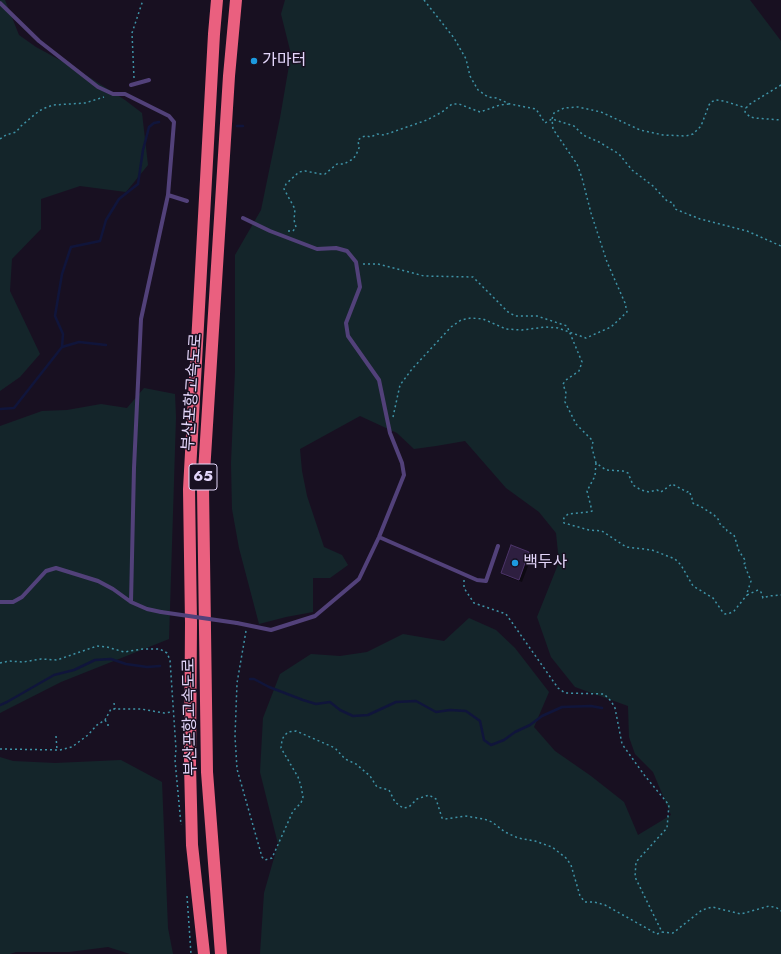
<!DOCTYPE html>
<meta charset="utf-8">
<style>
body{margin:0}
canvas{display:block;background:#181021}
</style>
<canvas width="781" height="954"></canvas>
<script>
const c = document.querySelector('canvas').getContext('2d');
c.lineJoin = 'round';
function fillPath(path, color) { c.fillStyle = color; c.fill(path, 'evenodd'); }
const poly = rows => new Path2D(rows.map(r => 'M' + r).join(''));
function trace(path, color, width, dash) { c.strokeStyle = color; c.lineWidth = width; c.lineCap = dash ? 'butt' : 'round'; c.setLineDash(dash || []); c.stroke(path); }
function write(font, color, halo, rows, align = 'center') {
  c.font = font + ' Jost,"Noto Sans KR",sans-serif'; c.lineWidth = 3; c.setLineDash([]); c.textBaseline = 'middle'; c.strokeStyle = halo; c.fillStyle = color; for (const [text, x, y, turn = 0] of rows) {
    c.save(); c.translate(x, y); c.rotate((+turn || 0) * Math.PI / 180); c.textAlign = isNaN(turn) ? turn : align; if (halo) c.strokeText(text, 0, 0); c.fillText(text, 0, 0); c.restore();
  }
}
const green = poly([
 [0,0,5,0,19,35,36,47,78,70,125,100,142,113,148,165,126,192,80,186,41,199,41,229,12,259,10,291,40,354,20,377,0,391],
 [285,0,750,0,781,41,781,954,260,954,264,893,278,844,260,772,263,718,280,674,311,654,340,656,367,652,403,634,444,641,469,618,496,630,515,648,549,692,534,727,555,751,591,776,624,802,638,835,671,815,653,772,635,754,629,737,628,706,575,687,551,657,537,617,559,562,556,533,539,512,506,488,465,441,436,446,414,449,397,433,360,416,300,449,302,471,307,496,324,547,342,555,348,565,330,578,313,578,313,612,286,617,259,624,239,548,232,509,231,463,235,371,235,255,261,210,280,118,291,54,281,14],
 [144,388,175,394,176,417,169,639,61,682,0,713,0,426,42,411,67,410,101,404,127,408],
 [0,757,13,761,55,763,121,760,162,782,168,928,173,954,130,954,108,947,69,952,16,952,10,954,0,954]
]);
const shadow = poly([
 [512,547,529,553,532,556,522,582,505,576,502,573]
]);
const stream = poly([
 [237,126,243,126],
 [62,347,63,334,55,316,62,274,71,247,100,241,106,220,119,199,138,184,143,150,149,127,154,123,159,122],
 [0,409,14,408,62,347,79,342,106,345],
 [250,679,254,679,269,687,303,700,316,704,330,702,340,710,353,716,368,715,396,702,416,701,436,712,450,710,466,711,480,721,484,740,491,745,504,740,515,732,530,725,542,716,562,707,591,706,602,708],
 [0,705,7,702,54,675,74,670,95,660,111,659,126,664,147,667,160,666]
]);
const building = poly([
 [511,545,529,552,519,580,501,573,511,545]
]);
const path = poly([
 [424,0,454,38,466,59,470,76,478,90,488,97,496,98,510,104,536,109,545,123,552,119,574,126,583,135,599,142,619,154,632,170,653,186,667,201,673,203,675,209,700,219,747,231,781,246],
 [134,78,132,33,143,0],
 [781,85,750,104,746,108,745,112,750,117,755,118,781,120],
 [0,139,6,135,16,132,21,126,39,111,45,108,53,105,85,103,104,97],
 [288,231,293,231,296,227,294,220,295,209,284,189,286,184,299,172,305,171,321,174,325,174,337,164,344,164,353,159,356,155,359,148,358,140,362,137,366,136,371,137,377,134,384,135,427,120,442,112,452,104,459,104,480,112,500,105,510,104],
 [363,264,378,264,424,276,473,277,508,312,515,316,537,316,567,326,582,362,579,371,566,380,563,384,566,393,565,402,576,424,593,441,592,448,596,463,606,470,623,471,628,473,633,485,641,490,649,492,657,490,661,492,672,484,687,492,689,491,692,498,692,502,694,504,700,506,714,515,718,519,721,526,726,528,727,531,734,535,739,551,745,560,745,563,744,564,751,581,747,593,747,595,758,590,761,592,763,598,769,596,781,595],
 [393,417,400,385,412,369,451,327,461,320,471,318,483,319,506,329,522,330,546,327,558,328,586,338,611,327,627,312,625,303,607,262,591,213,582,178,577,164,553,129,552,119,554,113,564,108,578,107,601,112,640,130,663,135,686,136,693,134,701,126,709,105,711,102,716,100,724,101,746,108],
 [596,463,595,476,587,491,592,511,589,512,568,514,564,518,563,521,564,523,589,530,602,531,626,547,652,550,675,559,681,565,693,586,713,598,722,611,725,614,730,613,734,611,747,595],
 [464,580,464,588,474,603,506,614,558,688,565,693,604,694,611,701,615,708,622,744,645,776,669,805,667,828,636,862,635,877,662,932,673,933,702,910,712,907,741,914,769,906,777,908,781,911],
 [246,631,237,683,235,736,237,769,262,857,265,860,272,858,293,811,301,803,303,797,301,786,298,777,281,748,282,740,284,736,288,732,296,731,335,748,345,759,356,764,370,776,377,787,389,790,395,802,403,808,409,807,417,799,429,795,436,799,442,818,445,819,465,816,484,819,492,822,505,832,518,838,535,841,552,847,566,858,571,865,580,896,585,902,594,902,605,905,657,934,662,932],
 [0,663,9,661,23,662,41,659,57,660,97,646,107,647,124,652,143,649,160,649,167,653,170,660,176,749,175,760,181,825],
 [114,703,115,709],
 [105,720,108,724,108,727],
 [56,736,57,750],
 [0,749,60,750,72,747,88,735,97,725,105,720,111,709,141,709,164,713,173,712],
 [187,896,191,954]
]);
const service = poly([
 [0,3,39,41,98,87,113,94,125,94,169,116,174,122,168,195,187,201],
 [131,85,149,80],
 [379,537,477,580,486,581,498,546],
 [0,602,13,602,22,597,46,571,56,568,98,581,113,589,131,602,147,609,161,612],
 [131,602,134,468,141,319,168,195],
 [237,623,271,630,315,616,359,579,379,537,404,475,402,463,390,433,379,380,348,336,346,323,360,287,356,262,347,251,336,248,317,249,270,231,243,218]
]);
const motorway = poly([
 [204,954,192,845,190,765,191,623,189,489,214,34,217,0],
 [221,954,207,772,203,488,229,76,236,0]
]);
const serviceBridge = poly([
 [161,612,237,623]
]);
const markers = [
 [254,61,4,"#1d9adf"],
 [515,563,4,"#1d9adf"]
];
const shields = [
 [203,477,28]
];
const shieldNames = [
 ["65",203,477]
];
const poiNames = [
 ["가마터",262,61],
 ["백두사",523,563]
];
const streetNames = [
 ["부산포항고속도로",193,392,-86],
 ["부산포항고속도로",191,717,-91]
];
fillPath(green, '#14252a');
fillPath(shadow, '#0007');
trace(stream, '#10153b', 2.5);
fillPath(building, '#2e1f40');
trace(building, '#4c3469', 1);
trace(path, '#3e92a6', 1.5, [2, 3]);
trace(service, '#52417a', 4);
trace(motorway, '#ea607f', 12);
trace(serviceBridge, '#52417a', 4);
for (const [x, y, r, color] of markers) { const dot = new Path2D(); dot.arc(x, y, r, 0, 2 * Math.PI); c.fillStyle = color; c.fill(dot); trace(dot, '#181021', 1.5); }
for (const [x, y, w] of shields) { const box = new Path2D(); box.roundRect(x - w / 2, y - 13, w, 26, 3); c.fillStyle = '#181021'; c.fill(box); trace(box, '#e3d6fa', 1); }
write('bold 15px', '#e3d6fa', null, shieldNames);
write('16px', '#e3d6fa', '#181021', poiNames, 'left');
write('16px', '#e3d6fa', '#181021', streetNames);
</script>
